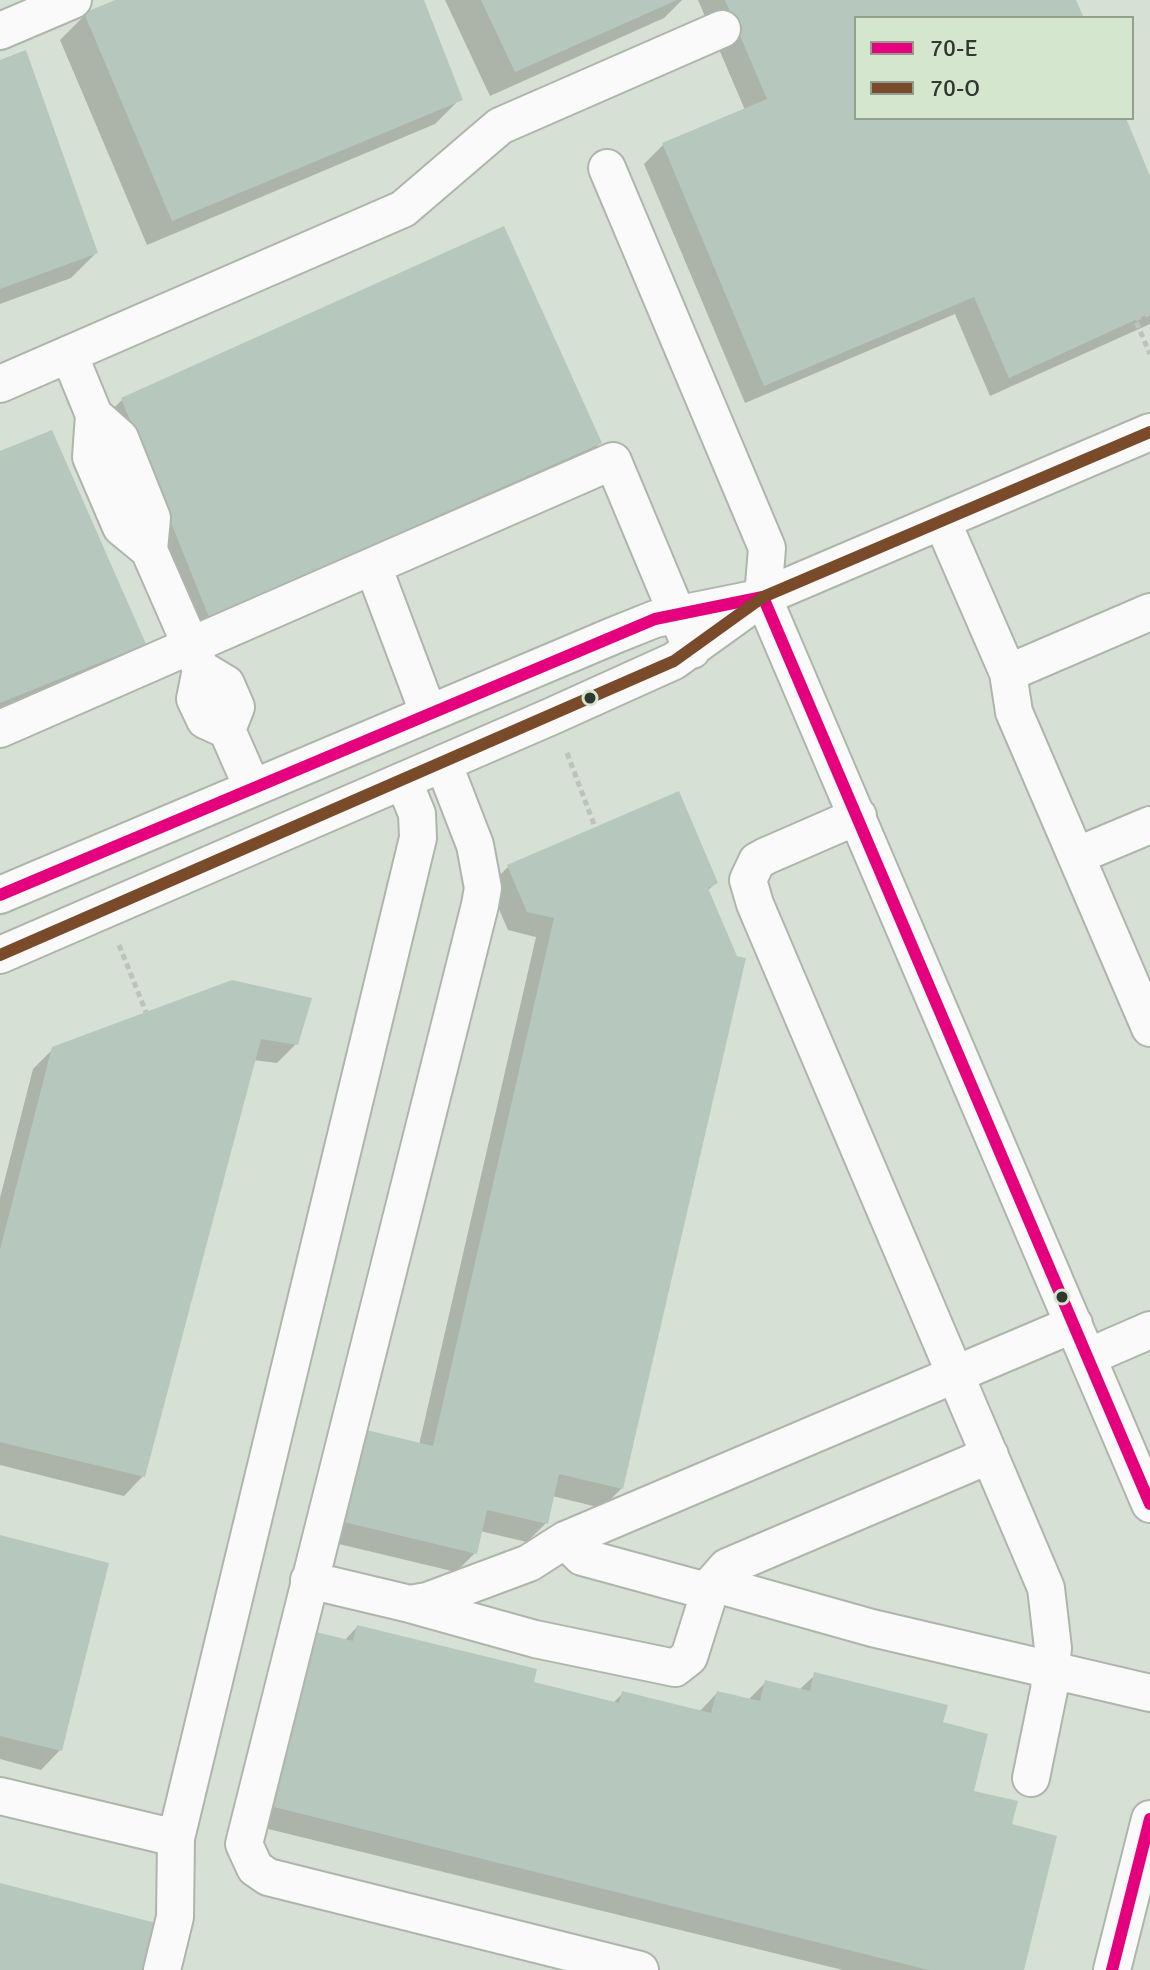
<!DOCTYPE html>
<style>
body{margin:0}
#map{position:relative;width:1150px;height:1970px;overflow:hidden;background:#d7e0d4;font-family:Signika,sans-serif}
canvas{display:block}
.legend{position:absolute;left:854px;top:16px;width:280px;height:104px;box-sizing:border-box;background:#d5e6ce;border:2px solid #93a08e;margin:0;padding:10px 14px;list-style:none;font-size:24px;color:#30372d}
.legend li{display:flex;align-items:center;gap:16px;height:40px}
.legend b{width:40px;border:2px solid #93a08e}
</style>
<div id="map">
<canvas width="1150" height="1970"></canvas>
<ul class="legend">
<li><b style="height:10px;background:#e5007d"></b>70-E</li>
<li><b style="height:10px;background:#7a4b2a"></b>70-O</li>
</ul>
</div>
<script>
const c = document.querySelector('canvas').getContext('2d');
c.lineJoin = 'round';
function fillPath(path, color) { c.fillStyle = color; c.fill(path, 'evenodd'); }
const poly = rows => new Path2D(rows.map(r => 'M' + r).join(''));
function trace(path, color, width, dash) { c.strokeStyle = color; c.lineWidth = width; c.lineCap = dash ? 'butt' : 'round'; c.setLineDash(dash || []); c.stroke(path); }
const shadow = poly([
 [120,0,422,0,460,99,435,124,147,245,60,40,85,15],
 [445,0,682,0,664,18,490,96],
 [698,0,1074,0,1081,18,856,18,856,118,1123,118,1150,181,1150,324,990,396,955,314,745,403,644,164,663,145,745,110],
 [0,63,96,253,71,278,0,304],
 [122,400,600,443,581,462,190,635,102,419],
 [0,454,144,643,124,662,0,713],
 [508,867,716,883,707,891,622,1488,602,1508,552,1496,546,1523,527,1542,480,1531,475,1553,456,1572,318,1539,419,1445,536,937,508,930,489,886],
 [232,982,296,1044,277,1063,253,1060,143,1476,124,1496,0,1465,0,1198,33,1069,53,1049],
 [0,1537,60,1750,41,1770,0,1759],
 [357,1627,531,1684,612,1704,623,1693,699,1712,717,1693,748,1700,766,1682,799,1690,815,1675,941,1724,972,1792,1009,1826,1022,1970,843,1970,252,1825,344,1641]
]);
const building = poly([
 [115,0,424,0,463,100,172,221,84,13],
 [481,0,677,0,515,72],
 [725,0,1076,0,1084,18,856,18,856,118,1126,118,1150,176,1150,313,1009,378,974,297,764,386,662,143,767,99],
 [26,50,98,253,0,289,0,60],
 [504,226,602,443,209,617,121,398],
 [52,430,146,644,0,703,0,451],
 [679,791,718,883,708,888,737,956,746,958,623,1489,559,1474,548,1524,487,1510,477,1554,336,1520,358,1428,433,1446,554,918,527,912,507,865],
 [232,980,312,998,298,1045,261,1039,145,1477,0,1442,0,1250,52,1047],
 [0,1535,109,1563,62,1751,0,1736],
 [357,1625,537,1669,534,1682,619,1703,622,1691,711,1713,717,1691,760,1701,765,1680,810,1691,814,1672,948,1705,943,1722,988,1734,974,1791,1018,1801,1012,1824,1057,1836,1024,1970,929,1970,270,1806,312,1631,353,1641],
 [0,1883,160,1924,149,1970,0,1970]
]);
const path = poly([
 [1150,313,1135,319,1150,354],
 [567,753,595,827],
 [119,945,146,1012]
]);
const minor = poly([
 [0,31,73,0],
 [607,168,767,548,763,597,1150,1504],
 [69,354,94,415],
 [0,384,403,209,500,126,722,29],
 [942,521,1008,673,1014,712,1150,1028],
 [149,550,152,518,120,438,94,415,91,457,121,527,149,550,191,646,201,669,195,699,205,720,227,730,236,707,226,684,201,669],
 [373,566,428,712],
 [1008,673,1150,612],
 [0,729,613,461,692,650],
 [227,730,252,787],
 [444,765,475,845,483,888,480,905,244,1844,255,1868,268,1877,640,1970],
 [858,816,766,856,757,861,748,880,755,904,1046,1588,1053,1648,1049,1690,1031,1778],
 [1076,856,1150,825],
 [0,895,615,635,655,619,754,599],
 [0,955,550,717,674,661,763,597,1150,432],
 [1088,1357,1150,1330],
 [565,1540,582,1557,703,1590,726,1587,872,1628,1150,1693],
 [309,1580,410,1604,427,1601,529,1563,565,1540,1074,1324],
 [413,1605,535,1639,675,1668,689,1657,712,1584,727,1567,990,1455],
 [0,1796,176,1838],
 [162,1970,175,1917,176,1838,418,838,417,814,404,782],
 [1112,1970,1150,1819]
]);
const bus1 = poly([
 [0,895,655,619,763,597,1150,1504],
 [1112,1970,1150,1819]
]);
const bus2 = poly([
 [0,955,674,661,763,597,1150,432]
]);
const markers = [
 [590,698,7,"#30372d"],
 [1062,1297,7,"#30372d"]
];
fillPath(shadow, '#0003');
fillPath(building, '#b6c8bd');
trace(minor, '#aeb6ab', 40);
trace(path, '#bec1bd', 5, [6, 4]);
trace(minor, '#f9faf9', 36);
trace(bus1, '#e5007d', 12);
trace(bus2, '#7a4b2a', 12);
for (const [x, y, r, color] of markers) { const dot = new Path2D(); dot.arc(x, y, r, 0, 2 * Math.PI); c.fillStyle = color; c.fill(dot); trace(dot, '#d5e6ce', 3); }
</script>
